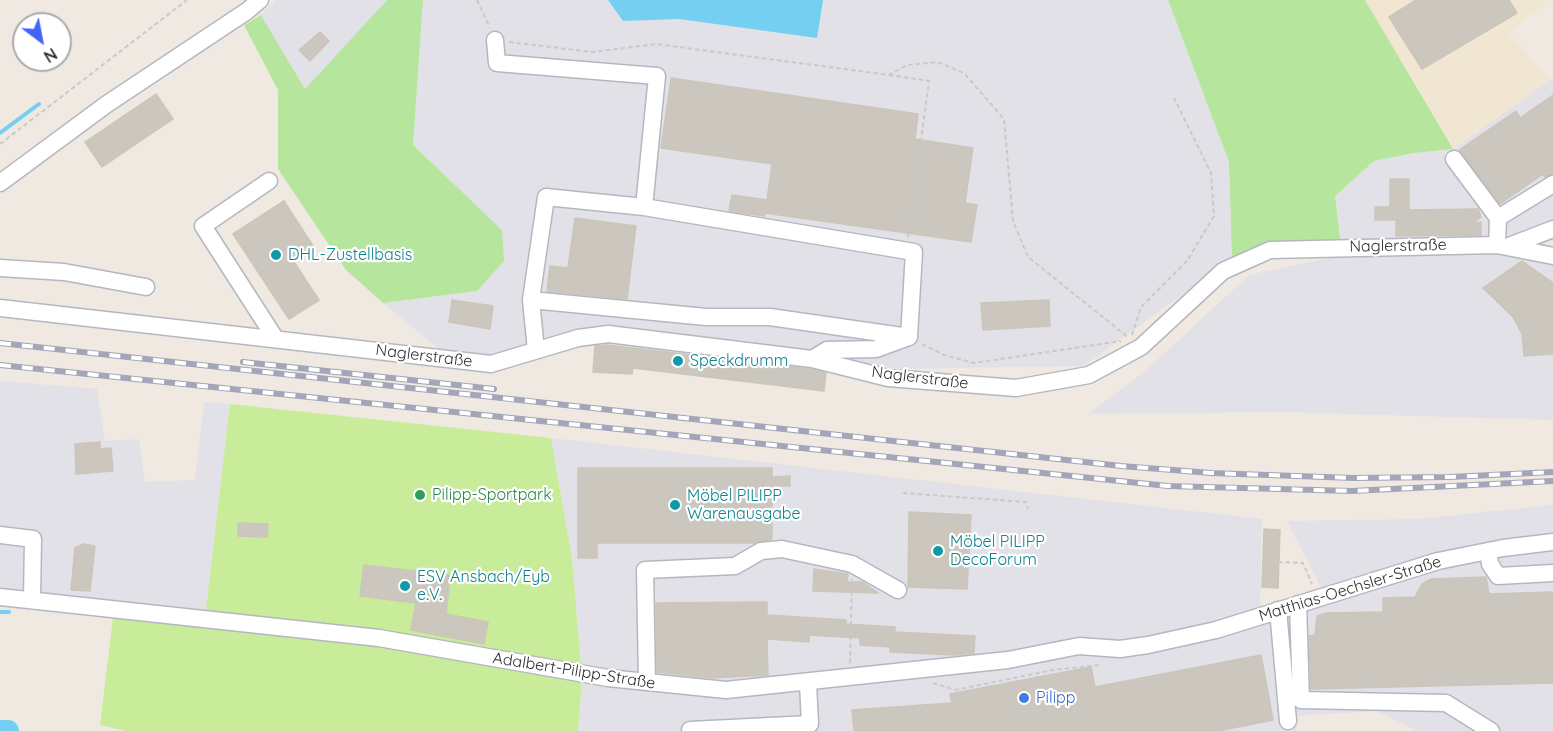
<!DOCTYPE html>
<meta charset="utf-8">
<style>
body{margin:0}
#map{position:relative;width:1553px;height:731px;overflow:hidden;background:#efe9e1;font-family:Quicksand,sans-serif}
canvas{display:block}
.north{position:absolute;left:12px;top:12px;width:60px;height:60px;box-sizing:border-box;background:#fff;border:2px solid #ababab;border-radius:50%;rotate:148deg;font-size:16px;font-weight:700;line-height:24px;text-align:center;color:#2e2e2e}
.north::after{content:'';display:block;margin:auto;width:21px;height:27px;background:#4264fb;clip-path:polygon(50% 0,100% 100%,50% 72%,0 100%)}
</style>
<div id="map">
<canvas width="1553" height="731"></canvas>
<div class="north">N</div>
</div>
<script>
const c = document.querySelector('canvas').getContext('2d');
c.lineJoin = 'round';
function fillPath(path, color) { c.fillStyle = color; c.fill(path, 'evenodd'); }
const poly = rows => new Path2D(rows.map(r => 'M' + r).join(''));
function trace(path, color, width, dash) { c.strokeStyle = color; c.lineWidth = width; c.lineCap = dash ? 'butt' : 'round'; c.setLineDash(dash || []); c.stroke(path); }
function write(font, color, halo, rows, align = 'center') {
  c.font = font + ' Quicksand,sans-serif'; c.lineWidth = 4.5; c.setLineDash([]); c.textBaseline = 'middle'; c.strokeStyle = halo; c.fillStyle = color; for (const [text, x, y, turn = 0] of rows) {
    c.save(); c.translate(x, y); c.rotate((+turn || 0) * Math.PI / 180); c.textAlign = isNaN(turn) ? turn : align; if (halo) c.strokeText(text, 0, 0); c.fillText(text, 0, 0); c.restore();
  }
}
const industrial = poly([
 [276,0,387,0,305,89,261,15],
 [423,0,1168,0,1229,162,1232,258,1084,366,897,369,815,353,610,325,505,356,441,351,383,303,477,291,502,230,413,145],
 [1551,79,1553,83,1553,240,1536,247,1553,251,1553,420,1279,412,1088,414,1144,372,1249,275,1342,255,1335,196,1374,161,1414,153,1453,149],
 [0,381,97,389,105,441,139,439,145,482,195,480,204,402,230,404,204,626,0,607],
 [551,438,1262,519,1260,608,1321,587,1287,521,1417,519,1553,505,1553,731,1418,731,1376,711,1297,716,1296,731,578,731,582,679,572,558]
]);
const education = poly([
 [1365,0,1549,0,1508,34,1551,79,1453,149]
]);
const green = poly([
 [387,0,423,0,413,145,502,230,504,261,477,291,383,303,346,270,278,169,278,90,244,25,261,15,305,89],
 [1168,0,1365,0,1453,149,1414,153,1374,161,1335,196,1342,255,1232,258,1229,162]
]);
const pitch = poly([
 [230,404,551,438,572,558,582,679,578,731,127,731,100,725,113,618,204,626]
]);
const water = poly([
 [608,0,823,0,817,38,679,19,623,21]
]);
const stream = poly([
 [0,133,39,104],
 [0,612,9,612]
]);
const river = poly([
 [0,731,8,731]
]);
const building = poly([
 [1416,0,1509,0,1517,13,1422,69,1389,17,1416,0],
 [320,32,329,41,310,61,299,50,320,32],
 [671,78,918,114,915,139,973,148,965,203,977,205,971,242,765,213,765,216,729,211,732,195,767,200,772,164,661,148,671,78],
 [156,94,173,119,102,167,85,142,156,94],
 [1553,95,1553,174,1545,177,1543,174,1500,204,1459,150,1516,111,1520,118,1553,95],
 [1390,179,1409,179,1409,210,1478,209,1481,217,1472,224,1481,222,1481,235,1396,236,1396,220,1375,220,1375,207,1390,207,1390,179],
 [284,201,315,249,294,262,319,300,289,319,233,234,284,201],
 [575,218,636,226,627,299,547,291,550,266,568,268,575,218],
 [1522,261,1553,283,1553,354,1524,356,1522,334,1513,317,1483,288,1522,261],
 [452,300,493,306,490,329,449,322,452,300],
 [1049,300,1050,326,983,330,981,303,1049,300],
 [607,345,810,369,826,373,824,391,633,368,632,374,593,372,595,346,607,345],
 [100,442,100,449,111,448,113,471,76,474,75,444,100,442],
 [578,468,772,468,772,477,790,476,790,486,772,486,772,539,754,543,597,543,597,558,578,558,578,468],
 [909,512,971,515,967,589,908,587,909,512],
 [238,523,268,524,267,537,238,536,238,523],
 [1264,529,1280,530,1278,588,1262,587,1264,529],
 [84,544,95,546,90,591,71,590,75,548,84,544],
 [364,565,450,575,446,614,488,622,484,644,411,630,416,603,360,596,364,565],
 [814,569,848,574,847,582,863,582,878,593,813,591,814,569],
 [1486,577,1489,594,1553,592,1553,683,1311,689,1309,636,1315,635,1317,616,1327,613,1383,612,1383,598,1415,597,1422,584,1431,579,1486,577],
 [767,602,767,615,846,620,846,624,895,627,895,632,975,636,974,653,955,655,890,652,890,647,860,645,860,638,809,635,809,642,767,639,768,675,712,678,657,672,656,603,767,602],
 [1261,655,1273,720,1218,731,854,731,852,710,952,703,950,694,1091,667,1095,687,1261,655]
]);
const path = poly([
 [477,0,490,28],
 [509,42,593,52,656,44,889,75,907,65,937,62,964,73,1004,119,1013,221,1028,257,1129,338],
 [889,75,929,81,908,237],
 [0,144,187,0],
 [1132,335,1141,307,1187,261,1214,216,1211,173,1174,98],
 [922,344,944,355,974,363,1121,341],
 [903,493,1026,502,1028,509],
 [1278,562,1303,563,1312,584],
 [850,663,852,579],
 [933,683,955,690,1053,670,1100,665]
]);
const minor = poly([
 [495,40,497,63,657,76,644,207],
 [1454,159,1498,218,1497,245],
 [269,181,203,226,275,338],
 [0,183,107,104,247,11,260,0],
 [1498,218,1553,184],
 [1509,246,1553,229],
 [0,268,64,272,146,287],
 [531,300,706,317,770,317,909,337,914,252,644,207,546,197,531,300,536,350],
 [0,308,491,364,578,338,608,334,812,359,888,378,1016,388,1089,375,1141,347,1223,271,1270,250,1497,245,1553,256],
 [812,359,827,350,876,349,906,338],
 [0,535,33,539,32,600],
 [1488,551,1490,564,1498,576,1553,573],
 [0,597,379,638,608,678,726,690,1008,660,1079,646,1120,649,1148,645,1216,630,1438,561,1503,548,1553,542],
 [1298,604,1301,700,1446,703,1491,731],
 [1278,610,1288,721],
 [647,682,645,570,735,566,761,551,782,549,852,564,898,590],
 [690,730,810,724,808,683]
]);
const rail = poly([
 [0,343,1121,466,1211,473,1353,478,1450,477,1553,472],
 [243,362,494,389],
 [0,365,1168,486,1352,491,1553,481]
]);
const markers = [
 [276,255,6,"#0f9aa8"],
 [678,361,6,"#0f9aa8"],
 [420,495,6,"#2e9e5b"],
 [675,505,6,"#0f9aa8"],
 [938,551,6,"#0f9aa8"],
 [405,586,6,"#0f9aa8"],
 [1024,698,6,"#3f7fe0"]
];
const streetNames = [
 ["Naglerstraße",1398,246,-1],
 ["Naglerstraße",424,356,7],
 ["Naglerstraße",920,378,7],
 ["Matthias-Oechsler-Straße",1350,589,-17],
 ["Adalbert-Pilipp-Straße",574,671,9]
];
const cultureNames = [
 ["DHL-Zustellbasis",288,255],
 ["Speckdrumm",690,361],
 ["Möbel PILIPP",687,496],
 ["Warenausgabe",687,514],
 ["Möbel PILIPP",950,542],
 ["DecoForum",950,560],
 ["ESV Ansbach/Eyb",417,577],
 ["e.V.",417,595]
];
const leisureNames = [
 ["Pilipp-Sportpark",432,495]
];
const shopNames = [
 ["Pilipp",1036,698]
];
fillPath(industrial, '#e3e1e8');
fillPath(education, '#f0e6d1');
fillPath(green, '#b6e59e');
fillPath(pitch, '#c9ec9a');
fillPath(water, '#75cff0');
trace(stream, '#75cff0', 4);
trace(river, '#75cff0', 22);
fillPath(building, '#cbc7bf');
trace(building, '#cbc5ba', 1.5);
trace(minor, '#b4b7c1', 19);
trace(path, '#c9c9c9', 2, [4.5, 3]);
trace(minor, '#fff', 16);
trace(rail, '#a3a6b8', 6);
trace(rail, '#fff', 4, [11]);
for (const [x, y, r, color] of markers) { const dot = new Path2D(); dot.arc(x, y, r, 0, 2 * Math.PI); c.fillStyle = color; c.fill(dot); trace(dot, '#fff', 2); }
write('16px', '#2e2e2e', '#fff', streetNames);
write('16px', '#0d838f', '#fff', cultureNames, 'left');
write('16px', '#27864d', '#fff', leisureNames, 'left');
write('16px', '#366cbe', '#fff', shopNames, 'left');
</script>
